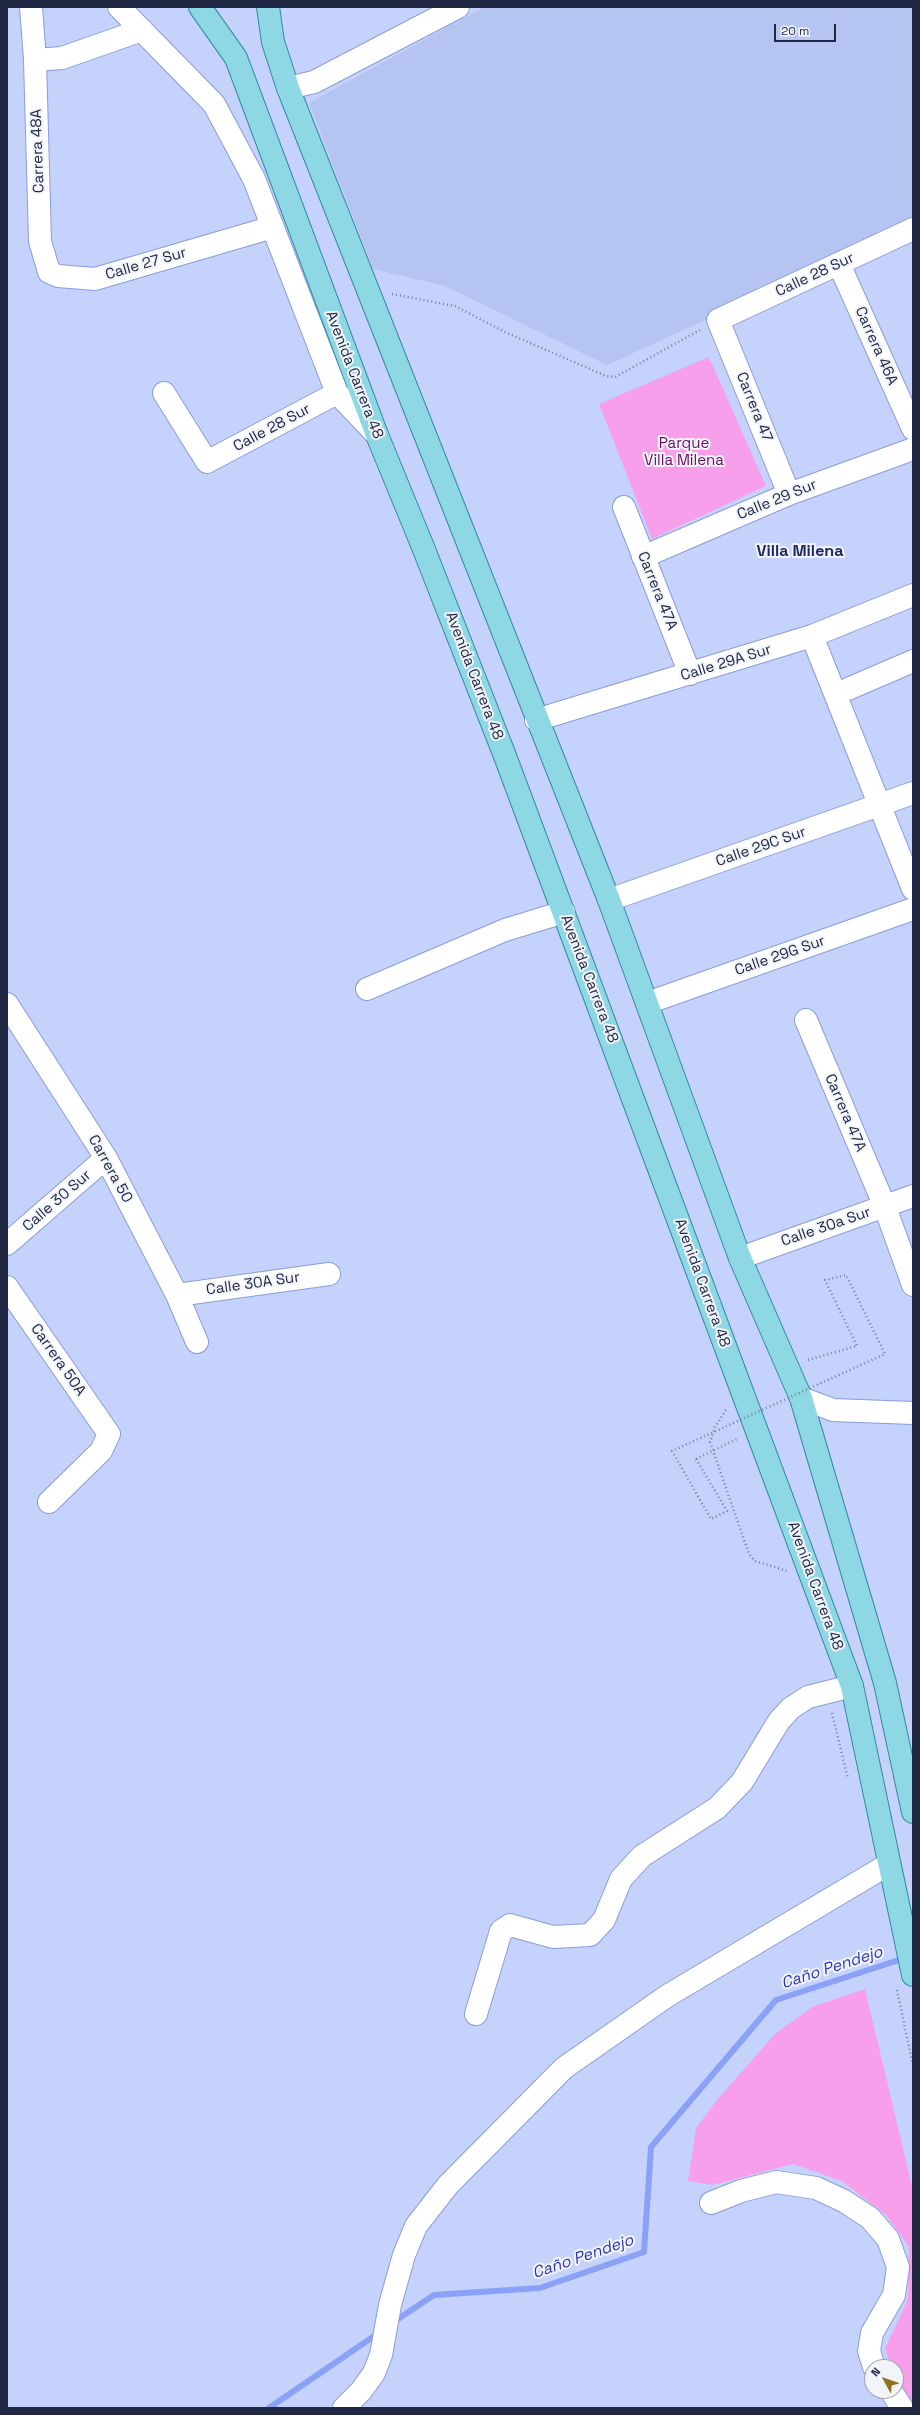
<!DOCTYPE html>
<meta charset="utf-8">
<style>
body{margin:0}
#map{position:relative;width:920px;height:2415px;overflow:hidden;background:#c5d2fc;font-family:"Space Grotesk",sans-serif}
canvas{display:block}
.frame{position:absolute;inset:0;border:8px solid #212843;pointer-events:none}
.north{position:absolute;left:864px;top:2359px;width:40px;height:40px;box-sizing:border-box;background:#f2f4fb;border:1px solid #9ea2b1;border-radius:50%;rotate:310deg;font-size:11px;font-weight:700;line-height:16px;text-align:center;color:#212843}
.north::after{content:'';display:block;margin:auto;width:14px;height:18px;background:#8d7317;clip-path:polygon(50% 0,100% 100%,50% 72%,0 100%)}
.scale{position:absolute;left:774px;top:24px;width:62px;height:18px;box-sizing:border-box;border:2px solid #212843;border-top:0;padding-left:5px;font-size:12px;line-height:14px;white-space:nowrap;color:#212843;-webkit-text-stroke:3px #f2f4fb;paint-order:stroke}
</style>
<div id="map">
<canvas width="920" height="2415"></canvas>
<div class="frame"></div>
<div class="north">N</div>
<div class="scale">20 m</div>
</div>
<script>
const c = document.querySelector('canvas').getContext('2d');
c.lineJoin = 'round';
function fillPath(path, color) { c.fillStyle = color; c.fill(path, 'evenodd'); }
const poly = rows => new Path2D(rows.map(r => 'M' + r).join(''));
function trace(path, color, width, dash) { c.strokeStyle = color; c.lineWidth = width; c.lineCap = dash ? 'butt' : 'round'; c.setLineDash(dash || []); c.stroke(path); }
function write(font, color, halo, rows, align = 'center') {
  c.font = font + ' "Space Grotesk",sans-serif'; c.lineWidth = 4; c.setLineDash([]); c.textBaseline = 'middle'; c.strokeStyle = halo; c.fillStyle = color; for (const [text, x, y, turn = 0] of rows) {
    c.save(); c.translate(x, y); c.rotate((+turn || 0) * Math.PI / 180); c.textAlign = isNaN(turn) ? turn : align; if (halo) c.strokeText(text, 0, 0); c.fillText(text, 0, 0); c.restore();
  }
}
const built = poly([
 [484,7,913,7,913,225,607,365,445,286,373,269,309,103]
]);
const green = poly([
 [709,357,766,486,652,539,599,404],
 [865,1989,913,2190,913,2403,897,2378,896,2367,892,2367,885,2349,908,2299,909,2247,887,2216,842,2181,793,2164,713,2185,688,2181,696,2128,717,2100,775,2034,812,2007]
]);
const stream = poly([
 [392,2323,434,2295,540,2288,644,2252,651,2147,776,2000,905,1958],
 [269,2408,380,2332]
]);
const path = poly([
 [392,294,455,306,505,332,606,376,615,377,700,330],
 [808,1360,857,1346],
 [726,1410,715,1427,710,1442,749,1554,755,1561,787,1571],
 [696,1459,737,1439],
 [832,1713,848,1779],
 [897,1990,913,2066]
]);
const minor = poly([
 [31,7,35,60,62,58,142,30],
 [119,7,214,104,254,179,337,393,377,435],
 [35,60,40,241,49,272,58,276,95,279,273,227],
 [288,88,314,82,458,7],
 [839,264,913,429],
 [164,393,207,462,337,393],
 [789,494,718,320,913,229],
 [624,507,690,674],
 [643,557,789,494,913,449],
 [812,636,913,889],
 [848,689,913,661],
 [536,720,812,636,913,595],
 [609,900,913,793],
 [367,989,505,930,564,912],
 [647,1003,913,909],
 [7,1004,106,1158,177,1295,197,1342],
 [806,1020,885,1207,913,1285],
 [7,1244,106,1158],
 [740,1258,913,1196],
 [7,1287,109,1434,101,1451,49,1502],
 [177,1295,329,1274],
 [801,1398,833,1410,913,1413],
 [476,2014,501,1931,510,1925,553,1937,590,1935,604,1920,621,1879,642,1856,717,1808,742,1782,779,1721,791,1708,808,1697,852,1686],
 [711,2203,741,2191,776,2182,816,2188,844,2201,870,2218,888,2239,898,2267,894,2295,872,2333,869,2351,874,2367],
 [891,2391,902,2408],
 [344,2408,361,2391,374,2373,381,2355,390,2305,404,2255,416,2226,448,2185,564,2068,667,1996,889,1864]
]);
const major = poly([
 [200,7,236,58,377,435,423,547,505,756,852,1686,913,1975],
 [268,7,273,42,288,88,609,900,740,1258,801,1398,885,1683,913,1812]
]);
const pathBridge = poly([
 [696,1459,727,1511,711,1519,672,1451,885,1354,846,1275,825,1280,857,1346]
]);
const streetNames = [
 ["Carrera 48A",38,151,-92],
 ["Calle 27 Sur",146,264,-16],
 ["Calle 28 Sur",815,275,-25],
 ["Carrera 46A",876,346,66],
 ["Avenida Carrera 48",354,375,69],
 ["Carrera 47",754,407,68],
 ["Calle 28 Sur",272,428,-28],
 ["Calle 29 Sur",777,500,-22],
 ["Carrera 47A",657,591,68],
 ["Calle 29A Sur",726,663,-17],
 ["Avenida Carrera 48",474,676,69],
 ["Calle 29C Sur",761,847,-19],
 ["Calle 29G Sur",780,956,-19],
 ["Avenida Carrera 48",589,979,69],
 ["Carrera 47A",845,1113,67],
 ["Carrera 50",110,1169,61],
 ["Calle 30 Sur",57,1201,-41],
 ["Calle 30a Sur",826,1227,-19],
 ["Avenida Carrera 48",702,1283,70],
 ["Calle 30A Sur",253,1284,-8],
 ["Carrera 50A",58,1360,55],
 ["Avenida Carrera 48",815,1586,70]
];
const parkNames = [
 ["Parque",684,444],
 ["Villa Milena",684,461]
];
const neighbourhoodNames = [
 ["Villa Milena",800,552]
];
const waterNames = [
 ["Caño Pendejo",832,1968,-18],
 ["Caño Pendejo",583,2257,-19]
];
fillPath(built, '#b6c4f1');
fillPath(green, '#f79fea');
trace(stream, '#8ba1f7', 6);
trace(minor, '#899cde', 24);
trace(major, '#3689a1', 24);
trace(path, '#757fa1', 2.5, [1, 3]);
trace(minor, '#fff', 22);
trace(major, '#8ed7e5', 22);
trace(pathBridge, '#757fa1', 2.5, [1, 3]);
write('15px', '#212843', '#f2f4fb', streetNames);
write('15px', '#680d61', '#f2f4fb', parkNames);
write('bold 16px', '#1f2961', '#f2f4fb', neighbourhoodNames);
write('italic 16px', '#2e36b0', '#f2f4fb', waterNames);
</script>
